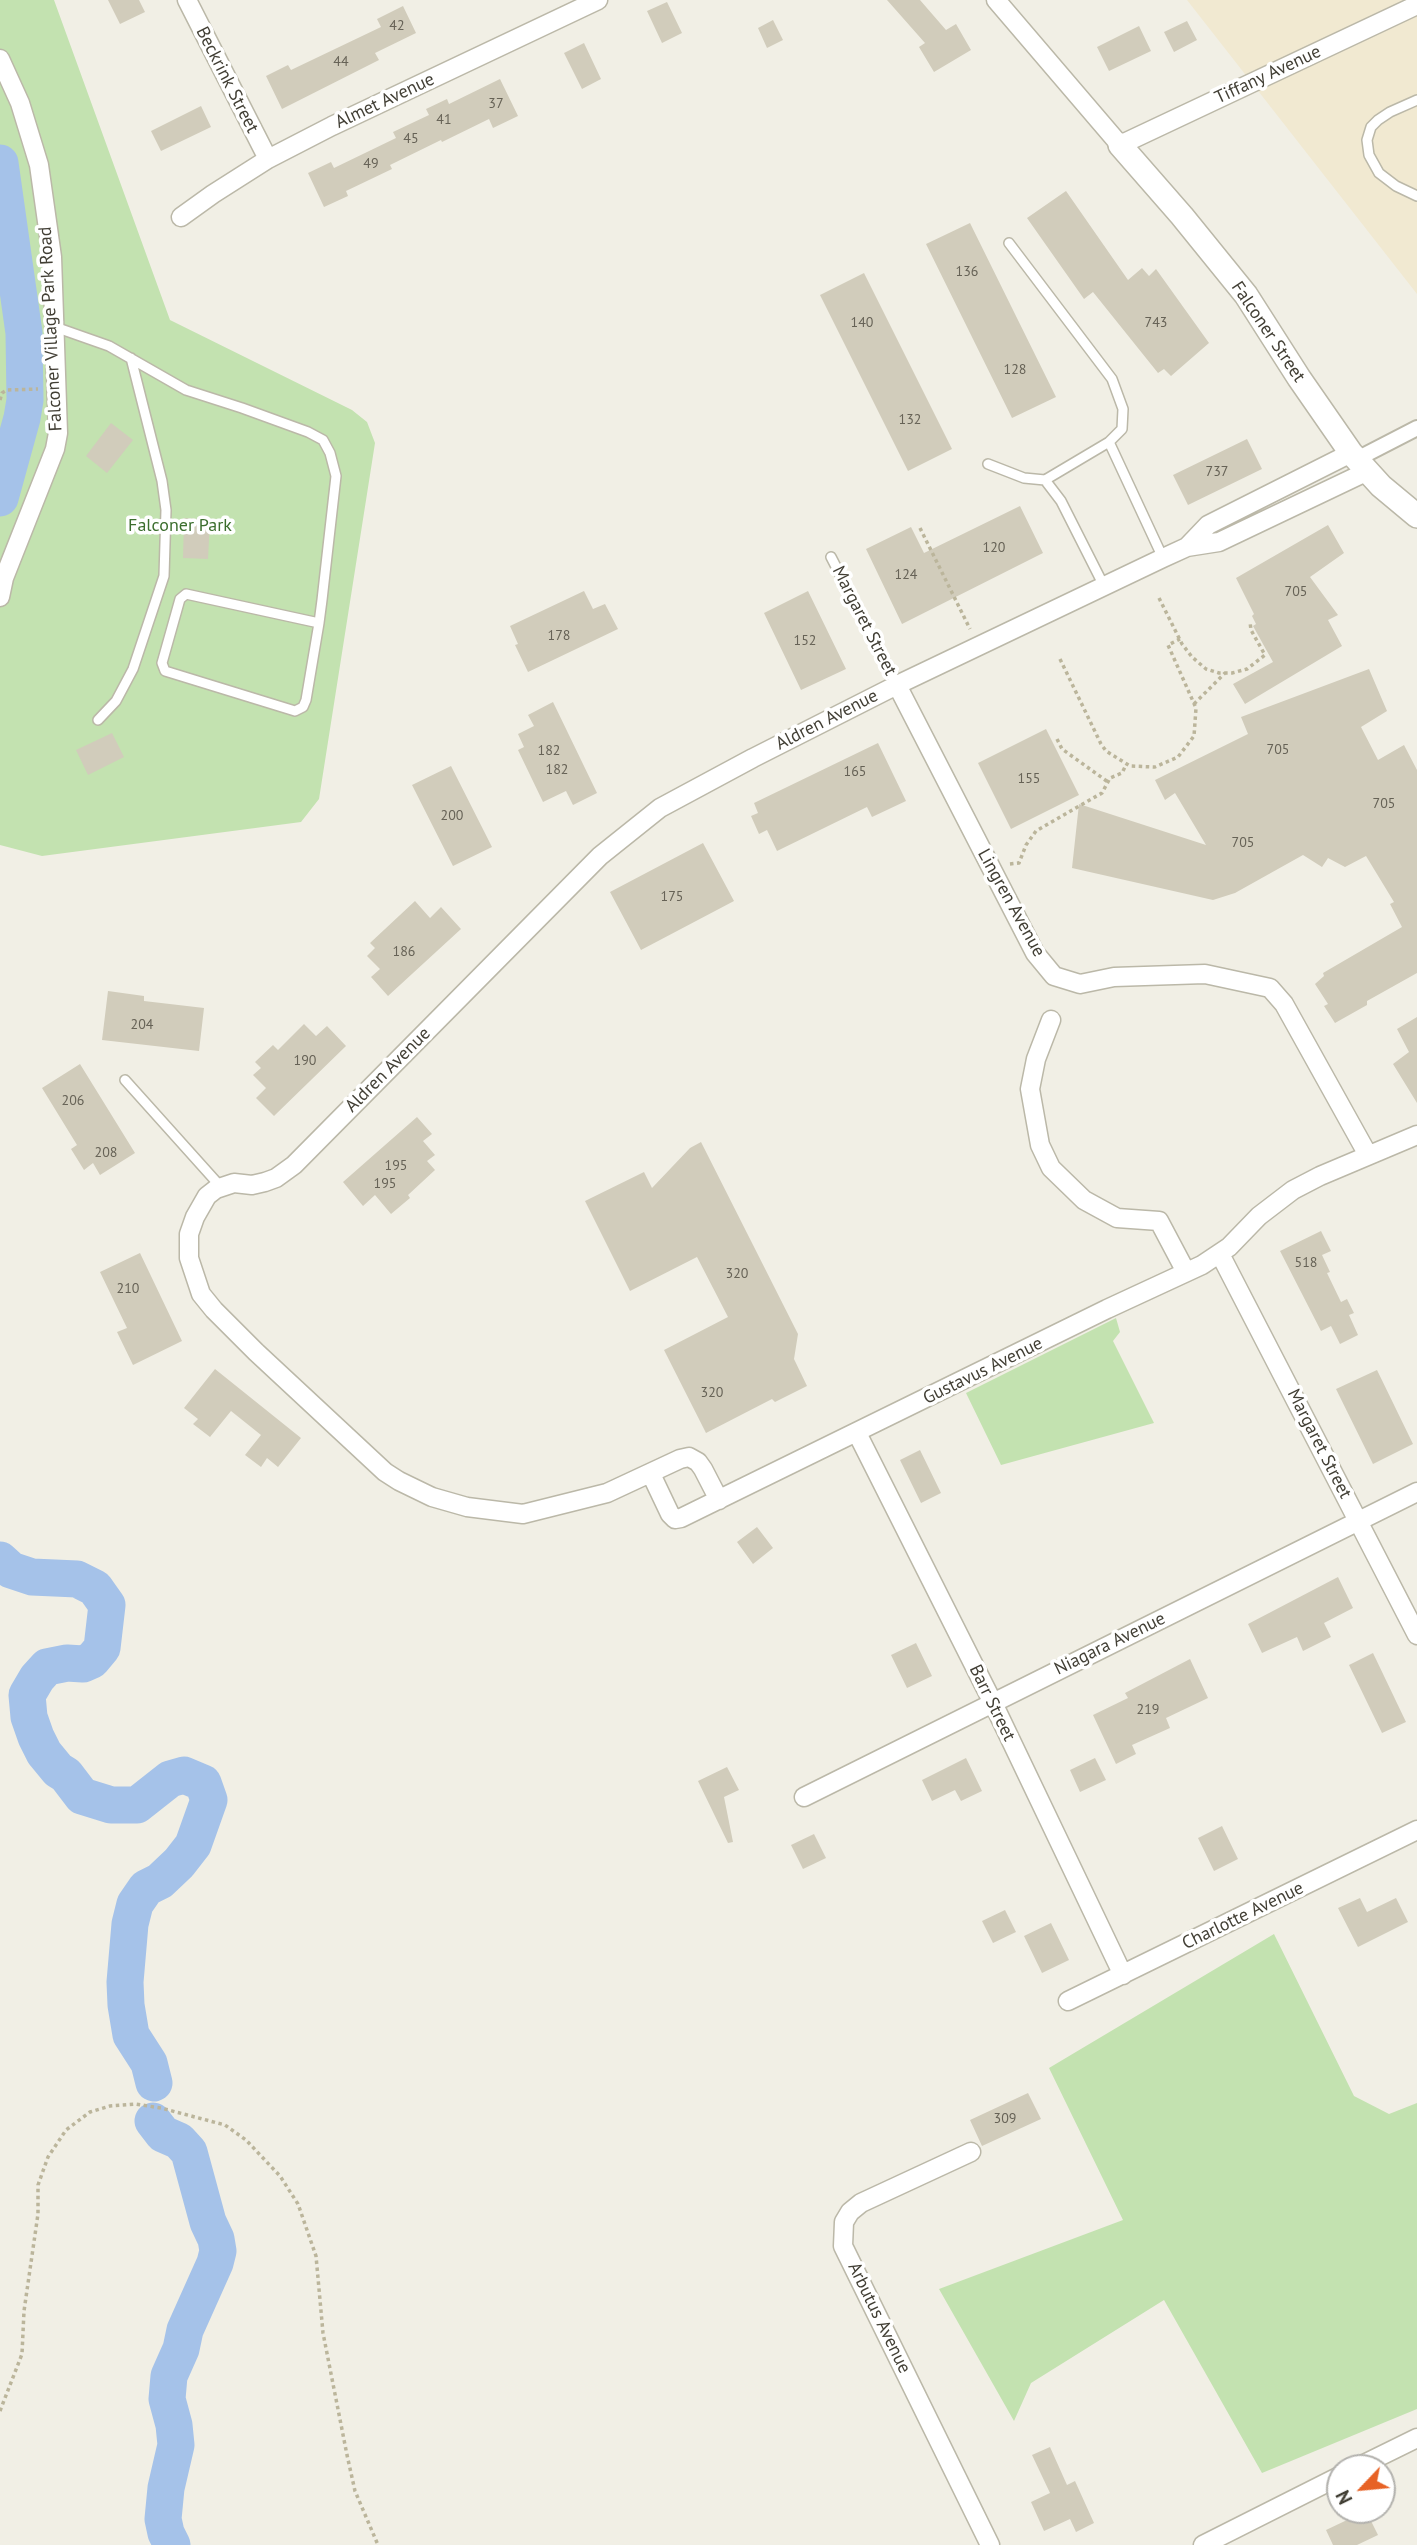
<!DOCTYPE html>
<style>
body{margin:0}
#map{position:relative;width:1417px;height:2545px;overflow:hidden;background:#f1efe5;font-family:"PT Sans",sans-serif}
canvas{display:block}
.north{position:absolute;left:1326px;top:2454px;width:70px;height:70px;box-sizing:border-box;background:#fff;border:2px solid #b3b2ae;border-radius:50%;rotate:244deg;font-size:19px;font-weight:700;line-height:28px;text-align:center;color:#423f35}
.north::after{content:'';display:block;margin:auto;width:24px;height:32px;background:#e76225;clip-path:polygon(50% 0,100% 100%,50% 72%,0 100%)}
</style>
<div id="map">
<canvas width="1417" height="2545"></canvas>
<div class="north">N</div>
</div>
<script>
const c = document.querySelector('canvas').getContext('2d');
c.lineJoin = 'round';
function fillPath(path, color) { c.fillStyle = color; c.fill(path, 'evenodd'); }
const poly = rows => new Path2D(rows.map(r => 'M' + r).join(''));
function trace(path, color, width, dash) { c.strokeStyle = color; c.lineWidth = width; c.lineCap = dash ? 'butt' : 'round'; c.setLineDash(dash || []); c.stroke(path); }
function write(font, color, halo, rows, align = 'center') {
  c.font = font + ' "PT Sans",sans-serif'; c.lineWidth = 7; c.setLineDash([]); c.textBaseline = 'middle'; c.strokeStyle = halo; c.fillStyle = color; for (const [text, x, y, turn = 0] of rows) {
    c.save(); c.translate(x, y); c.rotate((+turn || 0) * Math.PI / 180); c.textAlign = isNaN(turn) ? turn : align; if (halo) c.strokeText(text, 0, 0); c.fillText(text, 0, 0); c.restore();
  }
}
const commercial = poly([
 [1187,0,1417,0,1417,294]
]);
const green = poly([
 [0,0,54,0,170,320,352,410,367,422,375,443,319,799,301,822,42,856,0,845],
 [1116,1318,1120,1332,1113,1341,1154,1423,1001,1465,966,1393],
 [1274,1934,1354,2096,1389,2114,1417,2103,1417,2409,1262,2473,1164,2300,1031,2383,1014,2421,939,2289,1123,2220,1049,2068]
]);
const river = poly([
 [0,163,24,333,25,400,22,418,0,498],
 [0,1560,11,1570,32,1577,77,1579,95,1588,107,1605,102,1648,92,1660,83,1664,67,1663,47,1667,37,1678,27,1695,29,1717,36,1737,44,1753,58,1770,66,1775,82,1796,111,1805,137,1805,170,1779,184,1775,203,1783,209,1800,193,1845,179,1863,160,1881,146,1888,135,1904,130,1924,125,1982,126,2005,131,2035,149,2063,154,2083],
 [153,2121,163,2134,179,2141,189,2152,208,2222,216,2239,218,2251,215,2263,185,2330,181,2349,169,2376,167,2399,174,2425,176,2445,166,2488,163,2519,166,2533,172,2545]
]);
const building = poly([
 [108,0,139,0,145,12,120,24],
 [887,0,920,0,946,30,956,24,971,50,934,72,919,47,925,43],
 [667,2,682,33,662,43,647,11],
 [403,6,416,33,375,53,379,60,282,109,266,76,288,65,291,70,381,27,377,19],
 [773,20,783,40,767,48,758,28],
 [1187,21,1197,40,1174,52,1164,32],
 [1139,26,1151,51,1109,71,1097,47],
 [584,43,601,79,582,89,564,53],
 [500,79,518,116,493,128,489,119,442,142,441,140,390,165,392,169,346,191,348,196,324,207,308,173,331,162,334,168,396,138,393,132,429,115,426,109,447,99,449,104],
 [201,106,211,127,161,151,151,131],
 [1066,191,1128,280,1142,268,1149,276,1156,269,1209,343,1171,376,1164,369,1158,373,1093,292,1084,299,1027,218],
 [970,223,1056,397,1012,418,926,244],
 [864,273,952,449,908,471,820,295],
 [111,423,133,440,107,473,86,456],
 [1247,439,1262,469,1188,505,1173,475],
 [1020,506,1043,553,902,624,866,549,911,527,924,553],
 [184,518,210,520,208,559,183,558],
 [1328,525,1344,553,1310,577,1338,615,1328,620,1342,646,1245,704,1233,684,1273,662,1253,626,1256,624,1252,616,1254,614,1236,578],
 [584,591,593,609,605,604,618,629,528,672,515,645,518,644,510,626],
 [808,591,846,669,801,690,764,613],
 [1369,669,1387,711,1361,727,1378,760,1404,745,1417,770,1417,973,1367,1001,1367,1005,1335,1023,1324,1006,1328,1004,1315,984,1324,976,1323,973,1402,927,1390,904,1394,902,1366,856,1345,867,1328,858,1322,867,1303,855,1235,893,1213,900,1072,868,1079,804,1206,845,1175,793,1165,800,1155,780,1248,734,1241,717],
 [553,702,597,793,573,805,566,791,543,802,518,750,524,747,518,734,534,726,528,715],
 [1046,729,1079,795,1011,829,978,763],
 [112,733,124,757,88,775,76,750],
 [878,743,906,801,872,817,867,807,777,851,767,830,759,834,751,816,758,813,754,803],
 [451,766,492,847,453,866,412,785],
 [703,843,734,901,641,950,610,892],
 [415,901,430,918,441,907,461,929,388,996,371,977,380,969,367,956,375,948,370,943],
 [108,991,144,996,144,1001,204,1008,199,1051,102,1040],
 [1417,1017,1417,1103,1393,1064,1409,1052,1397,1029],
 [304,1024,316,1036,327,1026,346,1046,274,1116,256,1098,266,1088,253,1075,261,1068,255,1062,273,1045,278,1050],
 [80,1064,135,1153,100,1175,93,1163,84,1170,71,1149,77,1145,42,1088],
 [417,1117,432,1134,423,1141,435,1155,427,1161,435,1170,408,1195,410,1198,391,1214,375,1195,363,1206,343,1182],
 [701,1142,798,1334,794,1359,807,1386,775,1402,772,1399,706,1433,664,1350,728,1317,697,1257,630,1291,585,1201,644,1172,652,1188,690,1148],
 [1321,1231,1331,1251,1322,1255,1330,1272,1327,1273,1341,1302,1347,1299,1354,1313,1349,1315,1358,1335,1340,1344,1331,1326,1321,1331,1280,1251],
 [140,1253,182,1341,133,1365,117,1332,127,1328,100,1272],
 [215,1369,301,1438,278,1467,267,1458,261,1467,245,1455,261,1435,231,1411,210,1437,193,1424,198,1419,184,1408],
 [1377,1370,1413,1444,1373,1464,1336,1389],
 [920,1450,941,1493,921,1503,900,1460],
 [757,1527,773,1548,753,1564,737,1542],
 [1338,1577,1353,1608,1324,1623,1331,1637,1303,1651,1297,1637,1262,1653,1248,1624],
 [916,1643,932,1676,907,1688,891,1655],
 [1373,1653,1406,1722,1382,1733,1349,1665],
 [1190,1659,1208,1698,1166,1718,1170,1728,1132,1745,1136,1754,1116,1764,1093,1715,1128,1698,1125,1693],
 [966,1758,982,1791,961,1801,955,1790,932,1801,922,1780],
 [1095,1758,1106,1780,1080,1792,1070,1770],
 [727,1767,739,1790,724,1797,733,1842,728,1843,698,1781],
 [1222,1826,1238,1859,1214,1871,1198,1838],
 [814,1834,826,1858,803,1869,791,1845],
 [1360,1898,1367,1912,1396,1898,1408,1922,1358,1947,1338,1908],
 [1005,1910,1016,1932,993,1943,982,1921],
 [1051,1923,1069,1960,1042,1973,1024,1936],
 [1028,2093,1041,2119,982,2146,970,2120],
 [1050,2447,1067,2485,1075,2481,1094,2523,1076,2532,1070,2519,1044,2531,1031,2502,1050,2493,1032,2455],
 [1366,2511,1378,2535,1357,2545,1333,2545,1326,2530]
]);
const path = poly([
 [0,400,2,393,7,390,38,389],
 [920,528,970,629],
 [1159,598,1182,644,1192,657,1206,669,1219,673,1232,673,1247,669,1265,655,1251,630,1250,622],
 [1060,659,1101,744,1106,751,1130,766,1155,767,1178,757,1194,736,1196,708,1168,645,1180,639],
 [1194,704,1225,673],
 [1057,739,1062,749,1108,782],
 [1010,864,1019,863,1026,845,1036,831,1102,793,1110,778,1122,773,1126,765],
 [0,2411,22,2354,24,2311,38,2214,38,2185,48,2157,66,2130,90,2112,110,2106,135,2104,161,2108,225,2125,246,2140,280,2176,298,2204,316,2256,323,2333,347,2455,355,2491,378,2545]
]);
const service = poly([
 [1417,100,1390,112,1378,120,1371,127,1367,140,1369,155,1379,173,1396,186,1417,196],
 [1009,243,1112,379,1123,409,1122,429,1109,442,1163,558],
 [55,327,109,346,186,390,242,408,308,432,323,440,330,453,336,476,322,600,319,623,306,700,303,707,295,711,165,671,162,663,180,599,186,594,319,623],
 [988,464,1024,478,1045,480,1061,501,1104,586],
 [1045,480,1109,442],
 [831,557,897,685],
 [98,720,116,701,133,669,164,576,166,510,162,481,131,358],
 [125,1080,221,1187]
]);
const pedestrian = poly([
 [1357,459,1417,428]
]);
const minor = poly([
 [187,0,268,159],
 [996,0,1120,145,1417,5],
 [0,59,20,103,39,165,52,257,58,433,55,449,4,578,0,597],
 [181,217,213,194,268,159,332,126,598,0],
 [1187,547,1208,525,1351,453],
 [897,685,1035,953,1054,976,1080,984,1114,977,1205,974,1270,988,1284,1004,1368,1155],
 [1051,1020,1036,1059,1030,1089,1040,1145,1051,1168,1084,1200,1117,1218,1159,1221,1186,1272],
 [1220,1254,1417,1635],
 [857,1433,993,1703,1123,1975],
 [651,1474,670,1514,675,1519,681,1518,1107,1309,1202,1265,1229,1247,1259,1216,1293,1190,1320,1176,1417,1135],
 [719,1500,703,1469,698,1462,689,1457,680,1459,607,1493,523,1514,467,1507,432,1497,399,1481,385,1472,256,1352,214,1310,201,1294,189,1258,189,1234,195,1217,207,1196,216,1189,234,1183,252,1185,265,1182,276,1178,294,1165,600,856,660,808,753,758,897,685,1163,558,1187,547,1219,542,1368,471],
 [804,1797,1417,1492],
 [1068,2001,1417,1830],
 [971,2152,861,2203,850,2212,844,2222,843,2246,990,2545],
 [1356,2468,1417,2438],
 [1203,2545,1340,2476]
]);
const tertiary = poly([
 [1120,145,1182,216,1246,295,1299,378,1351,453,1381,486,1417,516]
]);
const numberNames = [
 ["42",397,26],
 ["44",341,62],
 ["37",496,104],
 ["41",444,120],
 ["45",411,139],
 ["49",371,164],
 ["136",967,272],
 ["140",862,323],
 ["743",1156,323],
 ["128",1015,370],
 ["132",910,420],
 ["737",1217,472],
 ["120",994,548],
 ["124",906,575],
 ["705",1296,592],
 ["178",559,636],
 ["152",805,641],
 ["705",1278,750],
 ["182",549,751],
 ["182",557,770],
 ["165",855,772],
 ["155",1029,779],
 ["705",1384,804],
 ["200",452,816],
 ["705",1243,843],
 ["175",672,897],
 ["186",404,952],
 ["204",142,1025],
 ["190",305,1061],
 ["206",73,1101],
 ["208",106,1153],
 ["195",396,1166],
 ["195",385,1184],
 ["518",1306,1263],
 ["320",737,1274],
 ["210",128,1289],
 ["320",712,1393],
 ["219",1148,1710],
 ["309",1005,2119]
];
const streetNames = [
 ["Tiffany Avenue",1268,75,-25],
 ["Beckrink Street",227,80,63],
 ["Almet Avenue",385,101,-25],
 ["Falconer Village Park Road",51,329,-93],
 ["Falconer Street",1268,332,56],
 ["Margaret Street",864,621,63],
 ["Aldren Avenue",827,720,-27],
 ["Lingren Avenue",1011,903,61],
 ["Aldren Avenue",388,1070,-45],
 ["Gustavus Avenue",983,1371,-26],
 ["Margaret Street",1319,1444,63],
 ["Niagara Avenue",1110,1644,-26],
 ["Barr Street",992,1703,64],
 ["Charlotte Avenue",1243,1916,-26],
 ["Arbutus Avenue",879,2318,64]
];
const parkNames = [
 ["Falconer Park",180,526]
];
fillPath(commercial, '#f1e9d1');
fillPath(green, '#c3e2b0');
trace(river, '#a5c2e9', 37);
fillPath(building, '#d1ccbb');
trace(service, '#bbb8a8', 12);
trace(pedestrian, '#bbb8a8', 18);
trace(minor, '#bbb8a8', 21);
trace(tertiary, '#bbb8a8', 26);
trace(path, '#bbb59b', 3.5, [3.5, 3.5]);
trace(service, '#fff', 9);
trace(pedestrian, '#fff', 14);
trace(minor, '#fff', 18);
trace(tertiary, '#fff', 23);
write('14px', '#666256', null, numberNames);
write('18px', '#423f35', '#fff', streetNames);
write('18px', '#3c6e2e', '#fff', parkNames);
</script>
